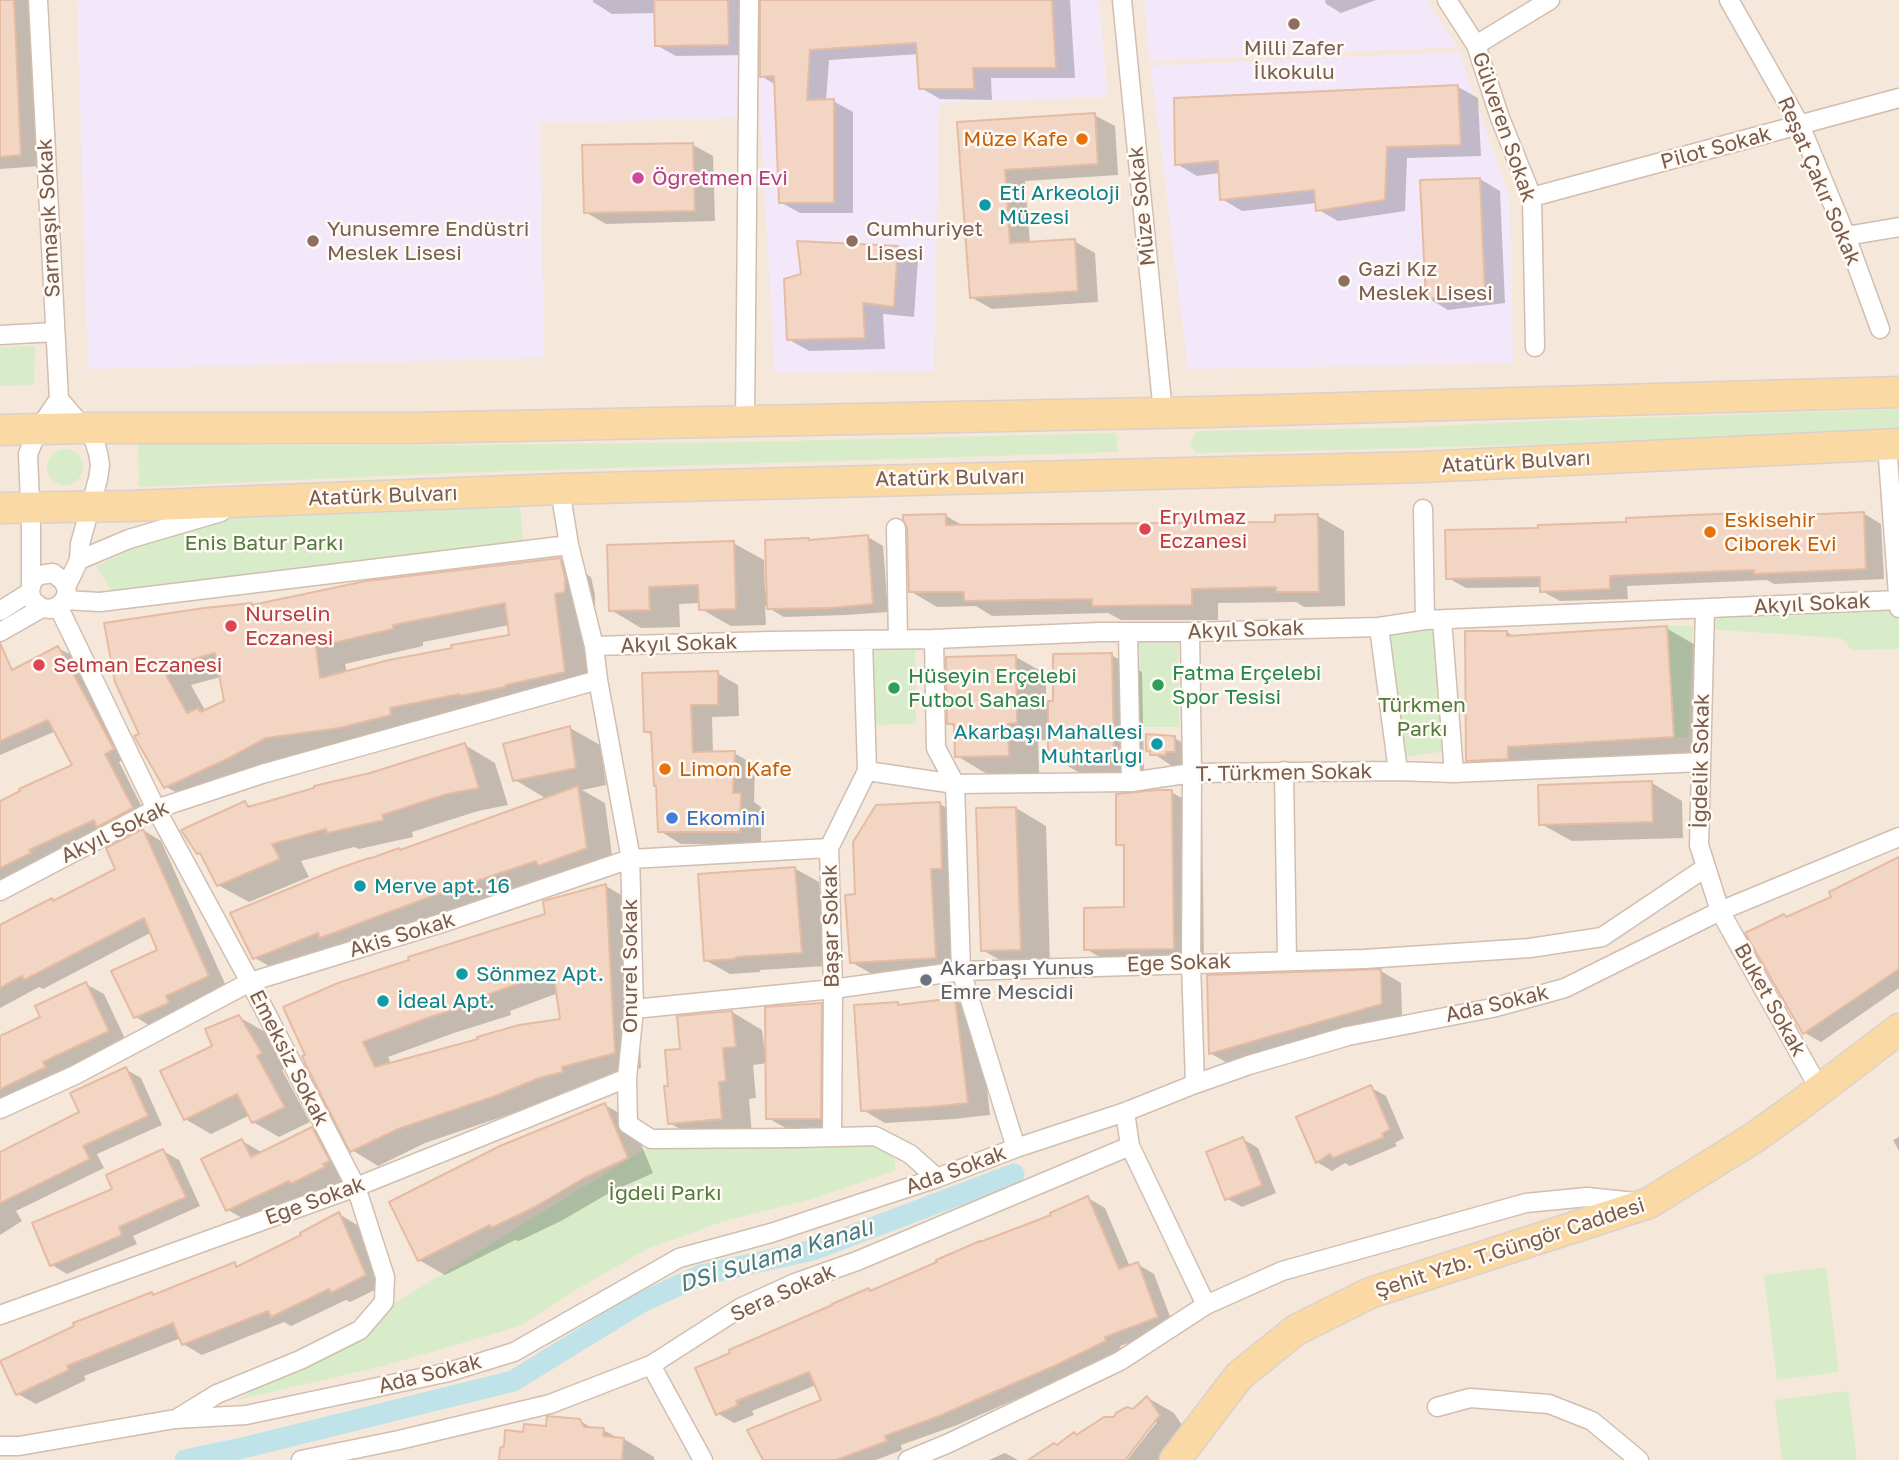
<!DOCTYPE html>
<meta charset="utf-8">
<style>
body{margin:0}
canvas{display:block;background:#fdf6ec}
</style>
<canvas width="1899" height="1460"></canvas>
<script>
const c = document.querySelector('canvas').getContext('2d');
c.lineJoin = 'round';
function fillPath(path, color) { c.fillStyle = color; c.fill(path, 'evenodd'); }
const poly = rows => new Path2D(rows.map(r => 'M' + r).join(''));
function trace(path, color, width, dash) { c.strokeStyle = color; c.lineWidth = width; c.lineCap = dash ? 'butt' : 'round'; c.setLineDash(dash || []); c.stroke(path); }
function write(font, color, halo, rows, align = 'center') {
  c.font = font + ' "Golos Text",sans-serif'; c.lineWidth = 5; c.setLineDash([]); c.textBaseline = 'middle'; c.strokeStyle = halo; c.fillStyle = color; for (const [text, x, y, turn = 0] of rows) {
    c.save(); c.translate(x, y); c.rotate((+turn || 0) * Math.PI / 180); c.textAlign = isNaN(turn) ? turn : align; if (halo) c.strokeText(text, 0, 0); c.fillText(text, 0, 0); c.restore();
  }
}
const residential = poly([
 [0,0,1899,0,1899,1460,0,1460]
]);
const education = poly([
 [77,0,739,0,738,118,540,123,544,358,88,369],
 [758,0,1099,0,1108,97,939,103,934,371,775,373,760,111],
 [1144,0,1426,0,1457,47,1149,61],
 [1459,52,1510,200,1513,363,1188,369,1151,66]
]);
const green = poly([
 [35,346,34,385,0,386,0,347],
 [1899,409,1899,431,1730,439,1295,451,1196,453,1190,443,1197,431,1395,428,1543,421],
 [1116,433,1118,452,453,473,139,487,138,442,315,446,455,445,747,442],
 '47 467a18 18 0 1 1 36 0a18 18 0 1 1-36 0Z',
 [520,506,523,542,111,590,96,566,158,537,209,522,261,513],
 [1899,608,1899,649,1852,650,1841,638,1704,629,1705,609],
 [1667,626,1693,626,1688,737,1674,737],
 [1433,628,1447,751,1405,757,1390,630],
 [1137,643,1178,643,1179,727,1138,727],
 [915,650,916,724,873,725,872,651],
 [867,1141,893,1149,896,1170,812,1199,721,1222,647,1249,579,1288,520,1326,383,1366,238,1400,648,1147],
 [1826,1267,1839,1372,1777,1380,1764,1275],
 [1848,1391,1857,1460,1782,1460,1775,1400]
]);
const shadow = poly([
 [0,0,33,0,40,166,0,169],
 [593,0,759,0,748,55,676,56,656,45,656,13,612,14,593,2],
 [760,0,1070,0,1075,78,991,78,992,100,940,99,921,88,919,54,829,60,826,101,833,101,853,112,853,213,800,213,780,202,776,85,761,76,761,0],
 [1325,0,1376,0,1341,13,1326,4],
 [1458,87,1478,98,1481,156,1407,158,1405,211,1338,221,1317,209,1317,203,1242,211,1222,199,1220,173,1197,176,1177,164],
 [1094,115,1115,126,1118,175,1025,181,1030,244,1074,241,1095,253,1098,302,992,309,971,297,959,124],
 [693,145,713,156,715,221,606,224,585,212],
 [1480,179,1500,191,1505,303,1448,310,1428,298],
 [897,248,918,260,914,317,883,314,885,349,809,351,788,339],
 [1863,513,1881,524,1884,579,1774,584,1767,580,1627,586,1628,599,1560,601,1542,591,1542,587,1466,588,1448,578,1540,529,1738,515,1745,519],
 [946,516,964,526,1277,524,1318,516,1344,531,1345,606,1304,607,1296,602,1218,603,1218,620,1121,620,1108,613,992,616,976,606,937,607,910,591],
 [868,537,883,546,888,612,846,615,784,617,765,606,766,625,731,626,701,609,700,603,679,604,680,627,641,628,611,610,609,547,733,543,764,560,765,591,768,591,809,540],
 [560,559,591,577,595,595,595,609,585,611,595,689,370,745,297,755,260,775,196,804,165,786,117,682,252,604,255,606],
 [509,625,511,637,347,673,345,664,423,646,423,642],
 [221,677,226,702,206,712,191,685],
 [1666,628,1697,646,1703,754,1498,778,1468,760,1507,632,1515,637],
 [58,648,73,656,128,757,119,762,147,817,105,830,43,858,44,862,0,884,0,803,74,766,56,731,0,755,0,675,12,671],
 [1111,655,1142,672,1144,774,1080,773,1050,756,1050,740,1038,740,1039,773,987,774,957,756,956,728,949,723,1016,657,1046,674,1046,703,1055,703],
 [717,673,738,685,739,716,712,717,713,753,734,753,755,765,754,802,761,807,761,844,681,844,660,831,653,736,646,731],
 [570,728,600,745,606,785,582,790,605,803,613,863,281,973,255,958,401,851,547,799,515,780],
 [1174,738,1195,750,1186,766,1172,766,1148,750],
 [465,745,495,763,508,805,478,811,412,832,413,837,359,849,354,847,301,861,309,877,249,902,218,885,203,856,198,853,245,803,252,807,371,775],
 [1652,783,1682,801,1683,838,1572,841,1541,824],
 [1171,792,1202,809,1204,965,1117,967,1086,949,1126,909,1125,848,1118,844],
 [940,804,960,816,956,969,872,974,851,962,856,896],
 [1016,808,1046,826,1050,966,1013,967,982,950],
 [143,830,161,841,226,986,183,1006,186,1013,153,1028,136,1017,159,950,152,932,43,989,39,987,0,1008,0,927,52,900,55,902,118,870],
 [1899,859,1899,988,1821,1042,1805,1033,1748,934,1788,918,1834,897],
 [794,868,819,882,826,966,760,970,760,972,730,974,705,960],
 [606,886,633,902,641,1068,588,1082,589,1086,566,1093,522,1110,425,1143,378,1166,352,1150,309,1068,547,915,545,902],
 [558,993,562,1020,392,1065,388,1057,454,1033,511,1015,510,1011],
 [1381,971,1401,983,1402,1015,1231,1065,1210,1053],
 [86,984,104,994,126,1041,60,1072,63,1078,0,1108,0,1038,42,1017],
 [955,1000,978,1013,990,1115,954,1119,885,1123,863,1110,898,1004,901,1006],
 [821,1005,841,1017,841,1129,789,1130,768,1118,768,1063,753,1065,756,1098,749,1099,752,1136,700,1141,670,1123,670,1087,682,1050,732,1012,762,1030,765,1054,767,1054],
 [239,1017,265,1032,286,1068,282,1070,310,1122,279,1137,253,1122,250,1115,211,1134,185,1119,214,1046],
 [125,1069,141,1078,162,1125,97,1154,104,1168,16,1211,22,1221,0,1235,0,1153,82,1113],
 [1370,1087,1386,1096,1404,1138,1395,1143,1397,1146,1350,1166,1345,1163,1332,1171,1317,1162],
 [605,1105,631,1120,653,1173,611,1192,561,1221,519,1241,515,1240,445,1275,419,1260],
 [312,1129,342,1146,359,1179,258,1227,228,1210,242,1141,263,1153],
 [1899,1137,1899,1151,1893,1140],
 [1243,1139,1258,1148,1276,1193,1242,1207,1226,1198],
 [163,1151,179,1160,200,1206,133,1236,137,1244,67,1274,52,1265,115,1189],
 [1088,1198,1105,1208,1130,1267,1137,1264,1154,1274,1174,1327,1120,1346,1122,1350,1071,1375,957,1425,901,1445,902,1450,876,1460,765,1460,823,1401,816,1385,752,1411,754,1415,734,1423,717,1413,868,1290,872,1292,1053,1216],
 [339,1214,357,1225,383,1286,350,1302,346,1300,291,1326,284,1322,202,1355,183,1344,181,1338,84,1376,86,1380,36,1404,18,1394,152,1294,156,1296,234,1264,239,1267,304,1236],
 [1148,1398,1174,1413,1185,1430,1162,1460,1127,1460,1157,1422,1152,1422,1123,1460,1031,1460,1077,1436,1133,1411],
 [580,1421,594,1429,603,1430,620,1439,624,1439,654,1457,654,1460,501,1460,525,1434],
 [1005,1453,1018,1460,989,1460]
]);
const canal = poly([
 [185,1460,247,1447,513,1381,640,1303,701,1275,813,1250,1014,1174]
]);
const building = poly([
 [0,0,14,0,21,155,0,157,0,0],
 [654,0,728,0,729,45,655,46,654,0],
 [760,0,1052,0,1056,68,973,68,974,89,919,89,916,43,810,50,807,100,834,99,834,203,779,203,774,76,760,77,760,0],
 [1458,85,1461,145,1387,147,1385,200,1316,211,1314,190,1220,200,1218,161,1175,165,1174,98,1458,85],
 [1095,113,1098,164,1005,170,1010,243,1075,239,1078,291,970,298,957,122,1095,113],
 [693,143,695,211,584,213,582,145,693,143],
 [1480,178,1485,292,1426,299,1420,180,1480,178],
 [797,241,898,246,894,307,863,303,865,338,787,340,784,279,801,274,797,241],
 [1864,512,1866,569,1754,574,1754,570,1610,576,1610,589,1540,592,1540,577,1446,579,1445,530,1538,528,1538,525,1626,522,1626,518,1738,513,1738,518,1864,512],
 [946,514,946,525,1275,522,1275,515,1318,514,1319,592,1276,592,1276,587,1192,589,1192,605,1092,606,1092,599,964,601,964,592,909,592,907,528,903,519,903,515,946,514],
 [868,535,873,604,829,608,767,609,765,540,809,538,809,540,868,535],
 [734,541,736,609,699,610,698,585,649,587,650,610,609,611,607,545,734,541],
 [560,558,565,577,565,592,555,594,565,672,506,685,506,687,459,696,459,694,390,708,391,715,339,728,266,738,229,758,164,788,134,736,139,734,115,682,104,623,204,608,252,603,252,605,366,581,560,558],
 [505,603,509,635,451,645,452,648,389,660,320,678,316,647,393,629,393,625,505,603],
 [215,653,224,701,200,712,198,708,187,713,162,668,215,653],
 [1667,626,1674,737,1508,747,1508,759,1466,761,1465,631,1507,631,1507,636,1667,626],
 [0,643,12,670,58,646,114,749,105,754,133,808,97,827,94,820,29,850,31,853,0,868,0,801,20,791,19,789,72,765,48,720,0,741,0,643],
 [1112,653,1114,757,1048,757,1048,701,1053,701,1053,654,1112,653],
 [1016,655,1017,723,1008,724,1009,756,955,757,954,724,947,724,946,657,1016,655],
 [718,671,718,705,691,705,693,752,735,751,733,793,741,793,740,832,658,832,656,786,654,786,651,732,644,732,642,673,718,671],
 [570,726,576,768,513,781,503,744,570,726],
 [1146,734,1175,736,1175,752,1166,752,1166,755,1150,755,1150,751,1146,751,1146,734],
 [465,743,479,788,447,794,382,815,384,820,327,833,326,829,272,844,280,859,217,886,200,853,197,854,181,830,245,801,248,807,314,788,314,786,370,773,465,743],
 [1652,781,1653,822,1539,825,1538,785,1652,781],
 [578,786,587,848,538,866,536,861,432,896,320,938,318,933,253,959,230,913,337,869,369,858,369,859,399,848,400,850,578,786],
 [1157,790,1172,790,1174,949,1084,950,1084,908,1124,907,1124,845,1116,845,1116,794,1157,790],
 [940,802,942,869,931,869,936,958,850,963,845,895,855,894,853,842,876,805,940,802],
 [1016,807,1021,950,981,951,976,808,1016,807],
 [143,829,209,976,166,996,169,1003,134,1018,111,971,157,950,144,918,24,980,22,976,0,988,0,925,52,898,53,901,115,869,106,848,143,829],
 [1899,857,1899,969,1803,1034,1745,933,1784,914,1786,917,1831,897,1829,892,1899,857],
 [795,867,802,953,736,957,736,959,704,961,698,874,795,867],
 [606,884,615,1053,562,1067,563,1072,539,1078,495,1096,398,1129,350,1152,308,1069,302,1056,305,1055,283,1007,338,983,409,960,408,957,545,914,543,901,606,884],
 [553,971,560,1019,519,1025,477,1037,478,1039,375,1067,363,1042,427,1018,486,1000,484,996,553,971],
 [1381,969,1382,1004,1209,1054,1207,975,1381,969],
 [86,982,109,1031,43,1062,46,1067,0,1089,0,1036,40,1017,35,1006,86,982],
 [955,998,968,1103,930,1107,861,1111,854,1005,898,1002,898,1005,955,998],
 [822,1003,821,1119,766,1119,765,1007,822,1003],
 [732,1011,736,1047,723,1048,726,1081,719,1082,722,1119,668,1124,664,1086,668,1086,665,1050,680,1049,677,1016,732,1011],
 [239,1015,262,1053,257,1056,285,1107,252,1123,237,1094,184,1120,160,1071,212,1046,205,1029,239,1015],
 [126,1067,148,1116,83,1146,90,1159,0,1203,0,1152,79,1112,70,1093,126,1067],
 [1371,1085,1390,1129,1382,1134,1384,1137,1333,1158,1330,1154,1316,1163,1296,1117,1371,1085],
 [605,1103,628,1158,584,1178,535,1207,491,1228,490,1225,418,1261,389,1202,500,1146,605,1103],
 [312,1127,330,1161,323,1164,325,1167,290,1184,289,1181,226,1211,201,1159,242,1139,251,1157,312,1127],
 [1243,1137,1262,1185,1225,1200,1206,1152,1243,1137],
 [163,1149,186,1197,119,1227,122,1235,50,1266,32,1223,112,1189,106,1175,163,1149],
 [1088,1196,1119,1269,1138,1262,1158,1317,1105,1337,1106,1341,1054,1366,939,1416,885,1436,887,1441,836,1460,763,1460,747,1430,821,1400,809,1372,736,1401,738,1405,716,1415,695,1368,730,1353,729,1350,832,1305,832,1304,869,1288,870,1291,937,1262,936,1260,980,1241,980,1242,1051,1215,1050,1213,1088,1196],
 [339,1212,366,1275,331,1293,329,1289,271,1317,268,1311,182,1345,173,1323,67,1366,69,1370,16,1395,0,1361,74,1326,73,1323,152,1292,153,1295,235,1262,236,1267,301,1235,300,1233,339,1212],
 [1147,1396,1160,1415,1125,1460,1028,1460,1054,1443,1057,1445,1074,1432,1076,1435,1104,1417,1114,1417,1116,1413,1127,1407,1133,1409,1147,1396],
 [547,1416,580,1419,584,1427,604,1428,603,1436,624,1438,622,1460,499,1460,500,1448,504,1446,505,1430,523,1432,524,1424,546,1426,547,1416]
]);
const minor = poly([
 [1122,0,1163,413],
 [1447,0,1476,45,1500,118,1532,197,1535,347],
 [1729,0,1800,125,1846,236,1880,329],
 [1476,45,1550,0],
 [1532,197,1899,98],
 [1846,236,1899,227],
 [0,335,55,332],
 [59,399,94,440,98,453,100,465,98,479,80,544,79,560,66,587],
 [745,421,749,0],
 [1887,444,1899,608],
 [560,489,569,545,594,646,598,680,630,854,634,1009,627,1078,628,1124,651,1139,796,1138,875,1136,910,1154,937,1178],
 [1423,509,1425,620],
 [896,528,898,639],
 [79,560,129,539,221,512],
 [31,586,31,527,28,454,38,430,59,399,38,0],
 [64,600,100,602,569,545],
 [58,606,156,809,250,982,356,1187,385,1277,384,1302,360,1330,300,1360,217,1394,178,1418],
 [1705,609,1699,845,1720,911,1820,1090],
 [0,611,30,592],
 [1442,620,1454,773],
 [1379,627,1398,771],
 [0,632,42,608,51,609,58,606,64,600,67,593,66,587,63,581,53,573,40,575,34,579,31,586,30,592,32,600,42,608],
 [1190,632,1192,773,1191,963,1195,1084],
 [1128,633,1131,782],
 [934,639,936,748,955,784,961,971,1016,1148],
 [594,646,771,641,934,639,1100,632,1190,632,1379,627,1425,620,1899,600],
 [867,771,955,784,1131,782,1192,773,1398,771,1454,773,1701,762],
 [1284,771,1287,961],
 [0,891,156,809,262,774,598,680],
 [634,1009,833,989,961,971,1364,959,1530,948,1602,937,1705,868],
 [0,1109,75,1075,250,982,442,923,630,859,829,848],
 [1125,1112,1130,1146,1206,1305],
 [832,1137,833,989,829,848,867,771,863,640],
 [0,1315,356,1187,627,1078],
 [651,1365,703,1460],
 [1437,1407,1470,1398,1549,1404,1592,1421,1639,1460],
 [0,1446,19,1446,175,1419,246,1415,449,1372,514,1352,679,1258,771,1233,937,1178,1016,1148,1125,1112,1195,1084,1249,1065,1348,1036,1492,1008,1565,988,1720,911,1899,837],
 [301,1460,399,1440,550,1404,651,1365,740,1308,795,1283,857,1261,1130,1146],
 [908,1460,949,1443,1120,1361,1206,1305,1282,1271,1526,1203,1587,1197,1635,1202]
]);
const primary = poly([
 [0,430,85,428,410,428,1205,412,1899,392],
 [0,508,131,506,560,489,1422,467,1899,444],
 [1175,1460,1239,1376,1296,1330,1370,1293,1649,1203,1752,1139,1797,1107,1899,1029]
]);
const markers = [
 [1294,24,7,"#8d6e63"],
 [1082,139,7,"#e8710a"],
 [638,178,7,"#d1479c"],
 [985,205,7,"#0f9aa8"],
 [313,241,7,"#8d6e63"],
 [852,241,7,"#8d6e63"],
 [1344,281,7,"#8d6e63"],
 [1145,529,7,"#e0444e"],
 [1710,532,7,"#e8710a"],
 [231,626,7,"#e0444e"],
 [39,665,7,"#e0444e"],
 [1158,685,7,"#2e9e5b"],
 [894,688,7,"#2e9e5b"],
 [1157,744,7,"#0f9aa8"],
 [665,769,7,"#e8710a"],
 [672,818,7,"#3f7fe0"],
 [360,886,7,"#0f9aa8"],
 [462,974,7,"#0f9aa8"],
 [926,980,7,"#6b7280"],
 [383,1001,7,"#0f9aa8"]
];
const educationNames = [
 ["Milli Zafer",1294,48,"center"],
 ["İlkokulu",1294,72,"center"],
 ["Yunusemre Endüstri",327,229],
 ["Meslek Lisesi",327,253],
 ["Cumhuriyet",866,229],
 ["Lisesi",866,253],
 ["Gazi Kız",1358,269],
 ["Meslek Lisesi",1358,293]
];
const streetNames = [
 ["Gülveren Sokak",1504,127,71],
 ["Pilot Sokak",1716,148,-15],
 ["Reşat Çakır Sokak",1819,181,67],
 ["Müze Sokak",1142,206,-96],
 ["Sarmaşık Sokak",49,218,-93],
 ["Atatürk Bulvarı",1516,462,-3],
 ["Atatürk Bulvarı",950,478,-1],
 ["Atatürk Bulvarı",383,496,-2],
 ["Akyıl Sokak",1812,604,-3],
 ["Akyıl Sokak",1246,630,-2],
 ["Akyıl Sokak",679,644,-2],
 ["İğdelik Sokak",1701,761,-89],
 ["T. Türkmen Sokak",1284,773,-1],
 ["Akyıl Sokak",115,832,-26],
 ["Başar Sokak",831,926,-91],
 ["Akis Sokak",402,935,-17],
 ["Ege Sokak",1179,963,-2],
 ["Onurel Sokak",630,966,-90],
 ["Buket Sokak",1770,1000,61],
 ["Ada Sokak",1497,1004,-13],
 ["Emeksiz Sokak",289,1058,63],
 ["Ada Sokak",956,1170,-20],
 ["Ege Sokak",315,1201,-20],
 ["Şehit Yzb. T.Güngör Caddesi",1510,1248,-18],
 ["Sera Sokak",783,1293,-24],
 ["Ada Sokak",430,1374,-14]
];
const foodNames = [
 ["Müze Kafe",1068,139,"right"],
 ["Eskisehir",1724,520],
 ["Ciborek Evi",1724,544],
 ["Limon Kafe",679,769]
];
const hotelNames = [
 ["Öğretmen Evi",652,178]
];
const cultureNames = [
 ["Eti Arkeoloji",999,193],
 ["Müzesi",999,217],
 ["Akarbaşı Mahallesi",1143,732,"right"],
 ["Muhtarlığı",1143,756,"right"],
 ["Merve apt. 16",374,886],
 ["Sönmez Apt.",476,974],
 ["İdeal Apt.",397,1001]
];
const healthNames = [
 ["Eryılmaz",1159,517],
 ["Eczanesi",1159,541],
 ["Nurselin",245,614],
 ["Eczanesi",245,638],
 ["Selman Eczanesi",53,665]
];
const parkNames = [
 ["Enis Batur Parkı",264,543],
 ["Türkmen",1422,705],
 ["Parkı",1422,729],
 ["İğdeli Parkı",665,1193]
];
const leisureNames = [
 ["Fatma Erçelebi",1172,673],
 ["Spor Tesisi",1172,697],
 ["Hüseyin Erçelebi",908,676],
 ["Futbol Sahası",908,700]
];
const shopNames = [
 ["Ekomini",686,818]
];
const worshipNames = [
 ["Akarbaşı Yunus",940,968],
 ["Emre Mescidi",940,992]
];
const waterNames = [
 ["DSİ Sulama Kanalı",776,1256,-17]
];
fillPath(residential, '#f5e8da');
fillPath(education, '#f3e8fa');
fillPath(green, '#d8ecc9');
fillPath(shadow, '#0003');
trace(canal, '#bfe3e8', 21);
fillPath(building, '#f3d5c3');
trace(building, '#e6bba3', 2);
trace(minor, '#d1beb0', 21);
trace(primary, '#dad1cd', 33);
trace(minor, '#fff', 18);
trace(primary, '#fbd9a5', 30);
for (const [x, y, r, color] of markers) { const dot = new Path2D(); dot.arc(x, y, r, 0, 2 * Math.PI); c.fillStyle = color; c.fill(dot); trace(dot, '#fffaf3', 2.5); }
write('21px', '#785e54', '#fffaf3', educationNames, 'left');
write('21px', '#7a5c4d', '#fffaf3', streetNames);
write('21px', '#c56008', '#fffaf3', foodNames, 'left');
write('21px', '#b23c85', '#fffaf3', hotelNames, 'left');
write('21px', '#0d838f', '#fffaf3', cultureNames, 'left');
write('21px', '#be3a42', '#fffaf3', healthNames, 'left');
write('21px', '#537a41', '#fffaf3', parkNames);
write('21px', '#27864d', '#fffaf3', leisureNames, 'left');
write('21px', '#366cbe', '#fffaf3', shopNames, 'left');
write('21px', '#5b616d', '#fffaf3', worshipNames, 'left');
write('italic 23px', '#437c86', '#fffaf3', waterNames);
</script>
